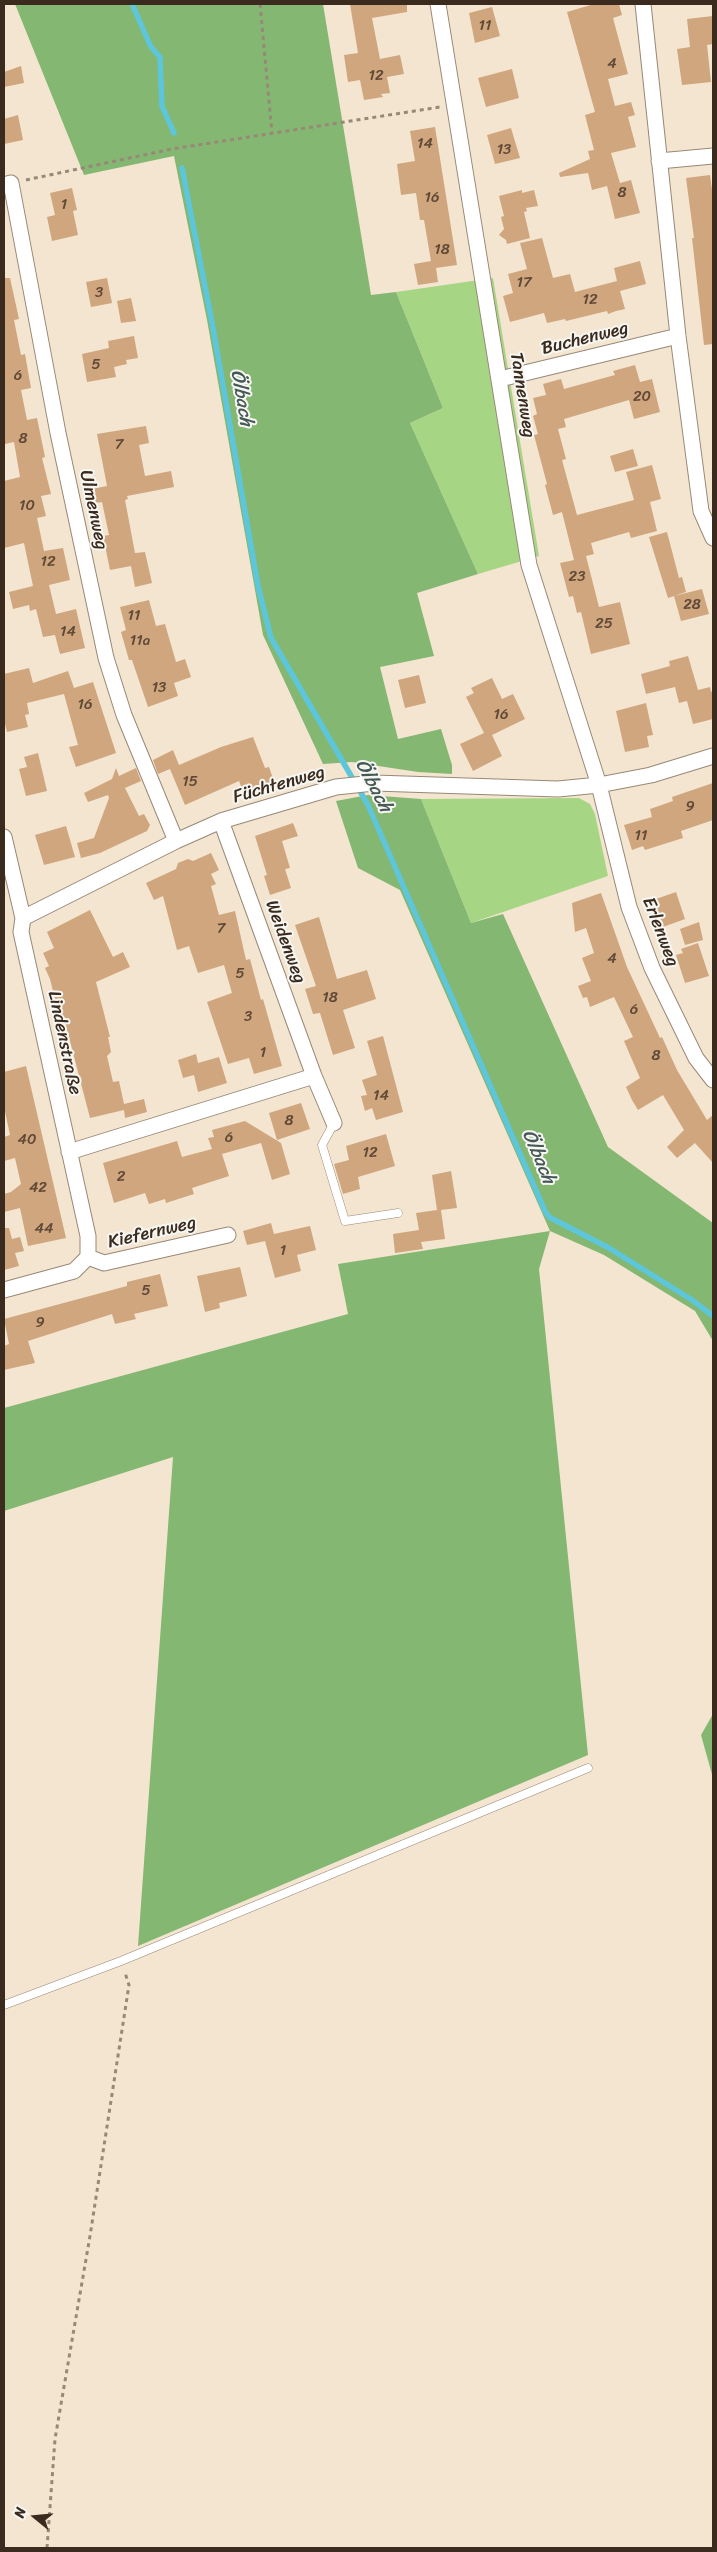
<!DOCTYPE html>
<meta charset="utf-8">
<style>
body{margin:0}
#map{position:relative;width:717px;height:2552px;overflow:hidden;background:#f4e5d0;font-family:Sriracha,sans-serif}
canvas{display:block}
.frame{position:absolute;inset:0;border:5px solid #3b2a1e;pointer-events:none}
.north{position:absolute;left:10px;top:2492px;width:50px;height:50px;-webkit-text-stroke:4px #f6f6f2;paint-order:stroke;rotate:287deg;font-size:14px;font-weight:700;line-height:20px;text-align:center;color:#3b2a1e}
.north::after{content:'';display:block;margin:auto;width:18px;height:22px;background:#3b2a1e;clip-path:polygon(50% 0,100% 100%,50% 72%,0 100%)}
</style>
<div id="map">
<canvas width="717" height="2552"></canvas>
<div class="frame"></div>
<div class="north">N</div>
</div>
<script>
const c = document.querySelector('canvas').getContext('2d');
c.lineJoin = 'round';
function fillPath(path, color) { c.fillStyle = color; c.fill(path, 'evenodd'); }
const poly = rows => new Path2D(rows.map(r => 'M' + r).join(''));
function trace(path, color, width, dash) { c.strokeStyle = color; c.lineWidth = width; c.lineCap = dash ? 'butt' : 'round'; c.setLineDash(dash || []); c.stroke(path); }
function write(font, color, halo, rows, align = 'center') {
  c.font = font + ' Sriracha,sans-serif'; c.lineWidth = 4; c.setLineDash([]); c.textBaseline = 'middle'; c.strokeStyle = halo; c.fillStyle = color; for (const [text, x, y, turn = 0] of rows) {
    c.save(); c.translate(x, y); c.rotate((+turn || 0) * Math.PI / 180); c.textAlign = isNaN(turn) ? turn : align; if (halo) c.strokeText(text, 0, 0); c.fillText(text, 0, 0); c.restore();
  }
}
const green = poly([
 [493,278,539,556,478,574,410,423,443,408,396,292],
 [579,798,590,804,595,814,608,876,471,923,421,799]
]);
const forest = poly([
 [15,4,323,4,371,295,396,292,443,408,410,423,478,574,417,593,434,656,380,667,398,739,441,729,452,765,452,774,418,772,352,762,323,764,263,635,207,320,174,156,84,175],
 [368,795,421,799,471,923,503,914,608,1147,713,1223,713,1341,695,1311,604,1255,550,1231,539,1269,588,1755,138,1946,173,1457,4,1511,4,1408,348,1314,338,1264,550,1231,400,890,358,868,336,801],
 [713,1714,713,1778,701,1735]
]);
const stream = poly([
 [132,4,151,47,160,57,162,106,174,133],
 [182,168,213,328,258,586,271,638,368,805,545,1211,549,1217,609,1248,692,1300,713,1316]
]);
const building = poly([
 [350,4,407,4,407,12,372,18,380,59,400,55,404,74,387,77,390,93,381,94,383,97,364,100,360,80,348,82,344,55,358,53],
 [594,4,619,4,622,15,613,18,628,74,608,79,615,106,631,102,635,115,628,117,636,147,611,153,620,183,631,180,640,213,615,219,607,186,592,190,588,173,560,177,559,173,590,159,588,151,594,150,585,115,595,112,567,12],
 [492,7,500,36,475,43,469,13],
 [713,16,713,44,707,45,711,82,682,85,677,49,690,47,687,19],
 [21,66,24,83,4,87,4,72],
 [512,69,519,98,486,107,478,78],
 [18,115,23,140,4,144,4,119],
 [435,127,457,265,436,268,438,282,418,285,414,264,431,261,424,220,420,220,416,193,401,195,397,164,415,161,410,131],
 [511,128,520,158,495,164,487,135],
 [710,175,713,197,713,344,704,345,692,238,694,238,686,178],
 [72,188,77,210,73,211,78,235,52,241,47,217,55,215,50,193],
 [522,190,522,193,534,190,538,206,526,208,527,211,524,212,530,238,507,244,506,240,499,235,504,229,501,217,504,216,499,196],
 [542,238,553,278,570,274,575,292,617,281,614,268,640,261,646,284,620,291,625,309,616,311,608,314,607,311,566,321,565,319,547,323,544,313,510,322,503,296,513,293,508,274,527,269,520,243],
 [4,278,10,278,19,319,14,320,21,355,25,354,31,388,21,390,27,420,37,418,45,457,42,458,51,494,41,496,46,516,37,518,44,551,63,548,70,580,49,585,56,614,76,609,85,648,60,654,55,635,43,637,36,609,30,611,29,605,13,609,9,592,33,586,24,543,4,548,4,481,20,477,14,442,5,444,4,436],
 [107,278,112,303,91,307,86,282],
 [131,298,136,321,121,323,117,301],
 [134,336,138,358,126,360,127,364,114,367,116,377,87,382,82,354,109,348,108,341],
 [635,365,640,382,652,379,660,412,634,419,629,400,564,419,566,427,558,429,566,459,562,460,577,515,634,500,626,472,652,465,661,499,650,502,657,531,631,538,629,532,591,543,594,554,586,556,599,607,620,602,630,644,591,654,581,612,577,613,573,596,569,597,560,563,574,560,562,512,553,515,545,485,547,484,534,435,538,434,533,416,537,414,533,398,546,395,543,384,561,379,564,389,615,375,613,371],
 [146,426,149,443,139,445,145,476,171,471,174,487,127,496,128,499,125,500,135,553,145,552,152,583,135,587,131,566,110,570,103,536,109,535,102,502,95,503,92,489,107,486,97,434],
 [633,449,638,466,615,472,610,456],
 [667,532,679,578,682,577,686,592,668,598,649,537],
 [702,589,709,614,681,621,674,596],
 [149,600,156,626,165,624,176,662,185,659,191,677,174,683,178,696,148,707,132,660,129,660,121,632,126,630,120,607],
 [688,656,698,690,710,687,711,692,713,691,713,719,693,724,687,701,679,703,675,687,646,694,641,674,670,666,669,661],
 [29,668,33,683,68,671,74,688,93,682,116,753,76,767,69,747,78,745,64,694,27,703,29,714,25,715,28,727,7,732,4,720,4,674],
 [419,675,426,703,405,708,398,680],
 [492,678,502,699,513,694,525,719,492,735,502,756,473,771,460,744,484,733,466,697,474,693,471,688],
 [646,703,653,735,647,736,649,747,625,752,616,711],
 [253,737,265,768,269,767,275,784,244,794,239,781,185,805,170,769,158,774,153,760,173,750,179,765,221,747],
 [38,753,47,791,26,796,19,769,27,767,24,757],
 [116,768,119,776,136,768,141,781,125,788,139,816,144,814,150,825,147,831,100,853,81,858,77,843,94,838,109,798,108,795,88,802,84,793,112,779],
 [713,783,713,820,681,831,683,838,645,850,643,846,632,850,624,825,652,817,650,809,673,801,672,797],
 [293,823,298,836,282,841,290,868,285,869,291,888,270,895,264,876,267,875,255,836],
 [66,826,75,857,44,865,35,835],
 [211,853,219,870,211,874,216,884,211,886,219,915,235,911,246,960,250,959,261,1000,263,999,282,1066,254,1074,249,1058,228,1064,207,1002,232,993,224,965,198,973,189,946,177,950,163,896,154,900,146,883,176,869,178,863,188,859,193,861],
 [676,892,685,919,663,927,653,900],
 [601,893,627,967,660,1038,662,1037,677,1070,707,1120,713,1115,713,1163,695,1143,677,1158,667,1147,684,1130,663,1095,638,1110,632,1100,626,1087,640,1078,624,1041,633,1037,614,997,590,1007,587,997,583,998,578,986,591,981,582,958,594,953,586,928,575,932,572,903],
 [90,910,113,957,123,952,130,967,96,982,110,1037,108,1037,111,1052,107,1056,113,1082,119,1081,124,1104,144,1099,147,1112,125,1118,124,1110,90,1118,64,1018,60,1019,50,979,45,968,49,966,43,953,54,948,47,932],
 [319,917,337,979,367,970,376,999,343,1010,355,1048,333,1055,320,1013,313,1014,305,989,316,986,295,925],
 [699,922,703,940,685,945,680,929],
 [698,943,709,976,685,983,676,955,683,953,681,949],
 [383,1036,403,1112,376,1120,372,1108,365,1111,361,1096,367,1095,362,1080,377,1075,367,1041],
 [196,1054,198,1063,219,1057,227,1083,198,1092,194,1075,183,1078,178,1060],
 [26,1066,66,1238,28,1246,20,1208,4,1212,4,1194,11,1192,21,1184,15,1158,4,1161,4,1137,10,1135,4,1107,4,1072],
 [301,1103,310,1129,277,1140,269,1113],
 [245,1121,281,1143,290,1174,272,1180,261,1143,222,1154,229,1176,192,1188,194,1194,166,1203,165,1199,149,1204,145,1193,114,1203,103,1163,177,1141,182,1157,212,1149,208,1138,214,1137,212,1130],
 [386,1134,395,1166,358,1177,360,1189,343,1194,334,1164,349,1160,346,1146],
 [451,1171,457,1208,441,1210,445,1239,421,1242,423,1249,395,1253,393,1234,419,1230,416,1213,437,1210,432,1175],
 [271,1223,274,1234,310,1226,316,1250,297,1255,301,1271,275,1278,265,1241,247,1245,243,1231],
 [4,1228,9,1228,12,1239,20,1237,24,1251,15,1253,19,1266,4,1270],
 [240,1267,247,1296,219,1303,220,1308,205,1312,197,1276],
 [160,1274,168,1306,134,1314,136,1319,115,1324,112,1314,28,1341,35,1363,4,1370,4,1346,9,1344,4,1319,127,1286,127,1282]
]);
const path = poly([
 [260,4,272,133],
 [26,180,172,149,440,107],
 [47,2548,55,2439,90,2236,129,1985,125,1973]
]);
const lane = poly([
 [334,1123,322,1145,345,1221,398,1213],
 [4,2005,121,1961,588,1768]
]);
const street = poly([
 [438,4,529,565,599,785,629,907,652,968,696,1058,713,1080],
 [643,4,678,336,701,511,713,538],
 [659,161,713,156],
 [4,185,11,183,58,433,106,658,124,715,176,841],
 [500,379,678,336],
 [221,821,314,1076,334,1123],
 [4,837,23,918,21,932,88,1236,88,1257],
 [23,918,176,841,221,821,336,787,374,783,558,789,599,785,651,775,713,756],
 [69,1152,314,1076],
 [88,1257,104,1263,228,1235],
 [4,1290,74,1271,88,1257]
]);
const numberNames = [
 ["11",485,26],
 ["4",612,64],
 ["12",376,76],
 ["14",425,144],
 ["13",504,150],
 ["8",622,193],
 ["16",432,198],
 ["1",64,205],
 ["18",442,250],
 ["17",524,283],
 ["3",99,293],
 ["12",590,300],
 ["5",96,365],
 ["6",18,376],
 ["20",642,397],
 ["8",23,439],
 ["7",119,445],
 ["10",27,506],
 ["12",48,562],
 ["23",577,577],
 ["28",692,605],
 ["11",134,616],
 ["25",604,624],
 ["14",68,632],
 ["11a",140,641],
 ["13",159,688],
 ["16",85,705],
 ["16",501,715],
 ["15",190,782],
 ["9",690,807],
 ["11",641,836],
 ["7",221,929],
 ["4",612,959],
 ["5",240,974],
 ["18",330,998],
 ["6",634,1010],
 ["3",248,1017],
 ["1",263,1053],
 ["8",656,1056],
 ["14",381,1096],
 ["8",289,1121],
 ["6",229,1138],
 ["40",27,1140],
 ["12",370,1153],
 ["2",121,1177],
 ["42",38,1188],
 ["44",44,1229],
 ["1",283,1251],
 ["5",146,1291],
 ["9",40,1323]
];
const streetNames = [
 ["Buchenweg",585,339,-14],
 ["Tannenweg",522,395,81],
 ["Ulmenweg",93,510,78],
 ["Füchtenweg",279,785,-16],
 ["Erlenweg",660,932,69],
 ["Weidenweg",285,942,70],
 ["Lindenstraße",64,1043,78],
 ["Kiefernweg",152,1233,-13]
];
const waterNames = [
 ["Ölbach",241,398,80],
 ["Ölbach",373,786,62],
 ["Ölbach",538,1157,67]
];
fillPath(green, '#a6d684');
fillPath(forest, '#84b772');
trace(stream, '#5ec6da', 5.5);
fillPath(building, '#cfa67e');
trace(lane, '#988877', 9);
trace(street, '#988877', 17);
trace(path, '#988877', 3, [4, 4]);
trace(lane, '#fff', 8);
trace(street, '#fff', 15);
write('15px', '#604936', null, numberNames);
write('18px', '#3b2a1e', '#f6f6f2', streetNames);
write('italic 19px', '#465956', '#f6f6f2', waterNames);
</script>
